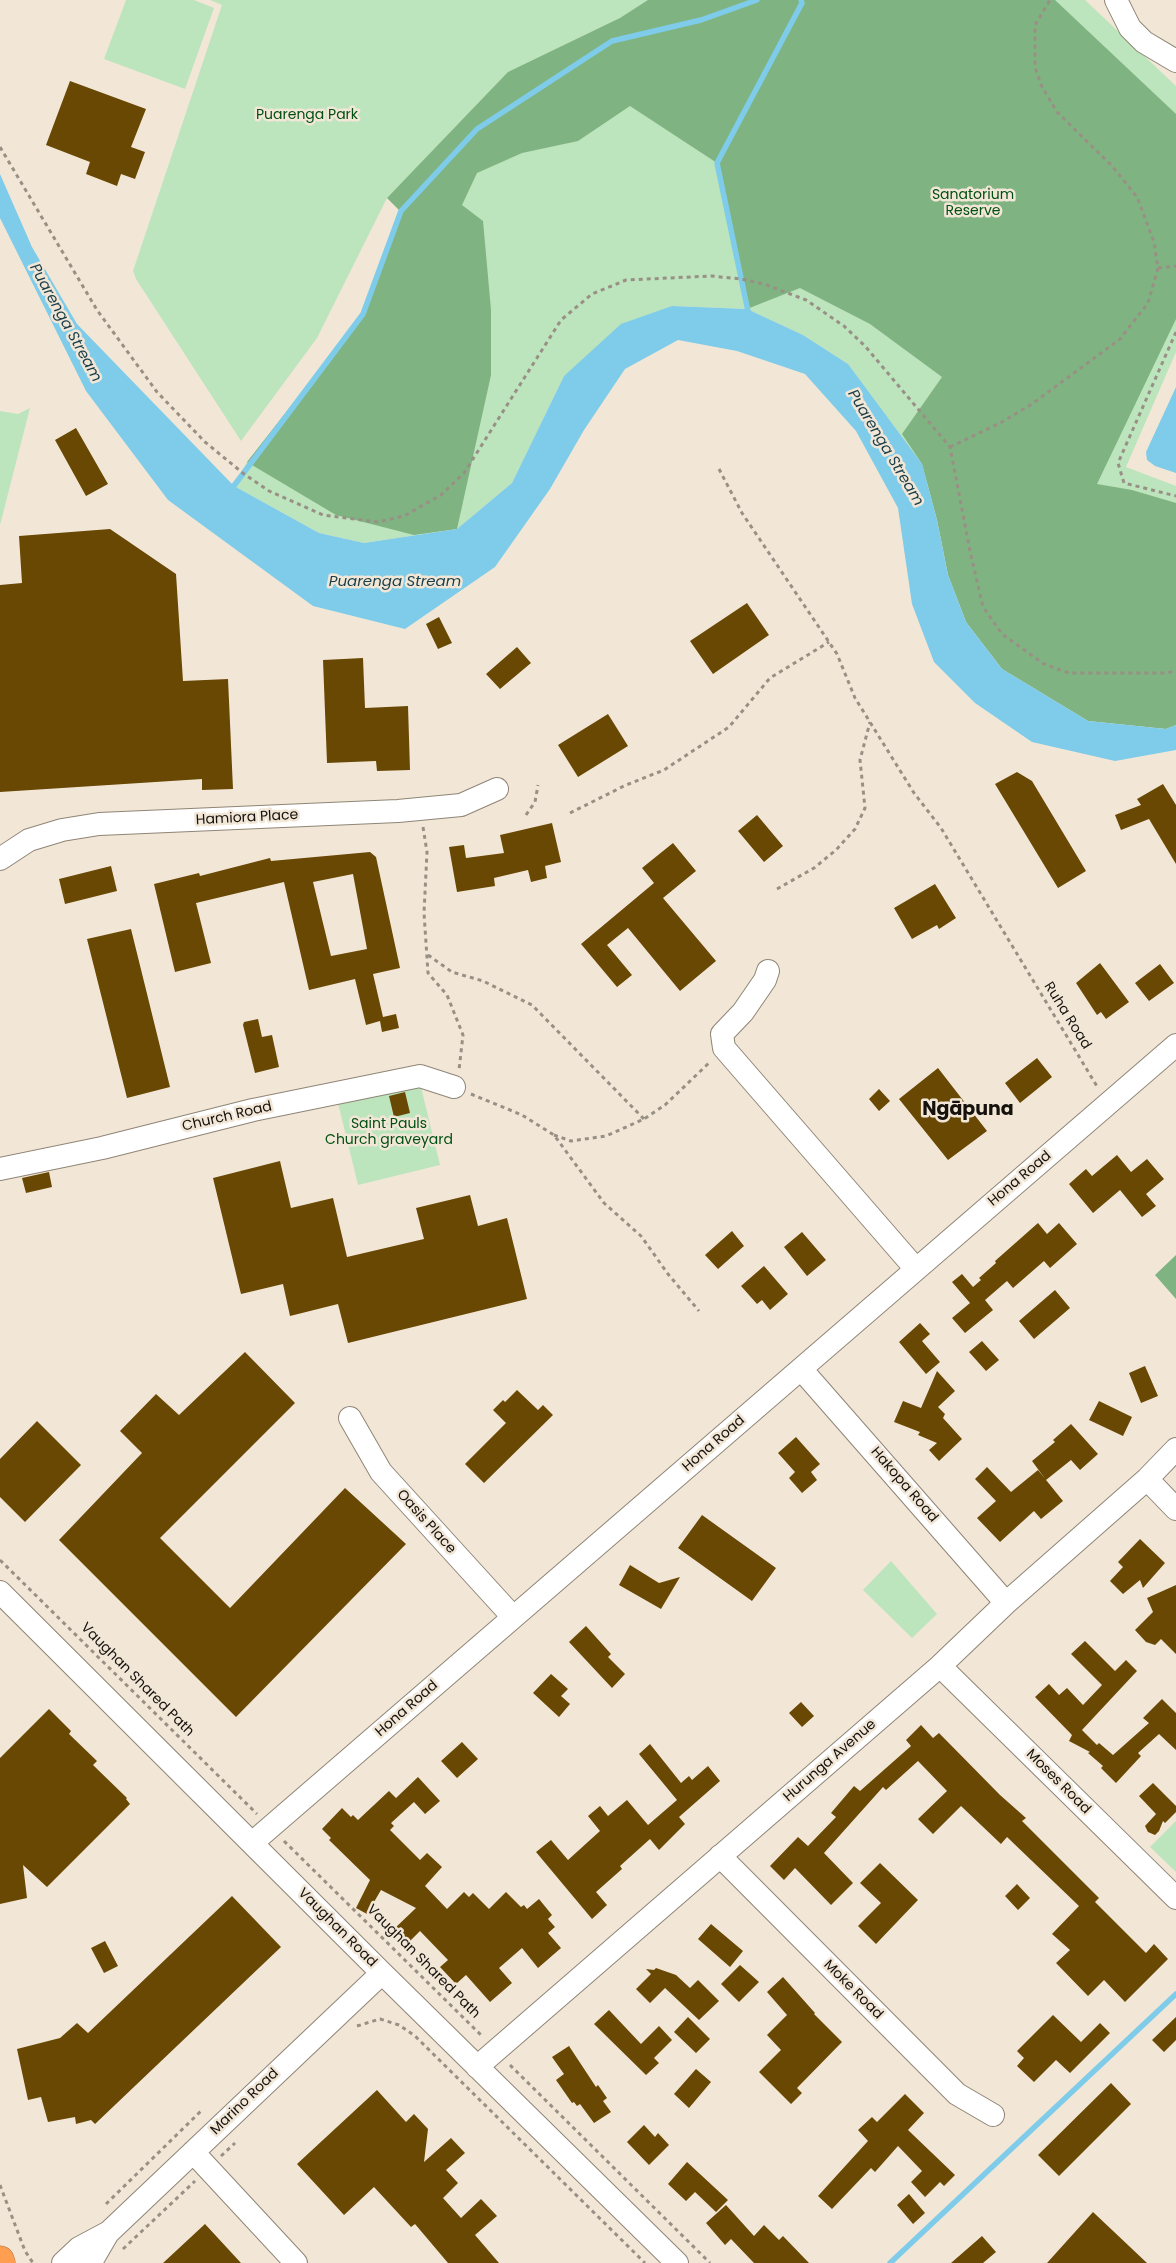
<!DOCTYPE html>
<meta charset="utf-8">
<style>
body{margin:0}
canvas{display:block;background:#f2e7d7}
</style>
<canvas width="1176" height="2263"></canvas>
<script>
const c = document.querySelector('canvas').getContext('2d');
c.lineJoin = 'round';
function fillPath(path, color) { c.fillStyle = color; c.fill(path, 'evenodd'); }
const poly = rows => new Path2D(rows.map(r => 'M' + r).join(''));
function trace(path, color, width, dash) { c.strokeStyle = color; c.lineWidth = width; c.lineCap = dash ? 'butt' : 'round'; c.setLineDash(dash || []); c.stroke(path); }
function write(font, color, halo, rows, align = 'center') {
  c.font = font + ' Poppins,sans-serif'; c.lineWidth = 5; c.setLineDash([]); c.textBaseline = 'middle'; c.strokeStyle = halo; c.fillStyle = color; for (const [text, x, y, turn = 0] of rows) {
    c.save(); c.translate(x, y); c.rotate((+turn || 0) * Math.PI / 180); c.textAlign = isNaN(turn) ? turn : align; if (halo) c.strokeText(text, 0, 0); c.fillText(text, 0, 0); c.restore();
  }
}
const green = poly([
 [126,0,194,0,214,8,185,89,104,59],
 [210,0,1085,0,1176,86,1176,352,1126,467,1176,486,1176,725,1088,721,848,364,803,335,747,309,672,306,564,376,512,483,457,529,364,543,319,533,234,486,247,462,363,314,401,211,409,176,387,198,317,338,241,441,136,279,133,271,222,5],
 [30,408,0,525,0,411,18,414],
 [419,1079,440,1165,358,1185,337,1099],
 [891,1561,937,1614,912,1638,863,1590],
 [1176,1821,1176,1872,1150,1847]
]);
const forest = poly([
 [648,0,1055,0,1176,114,1176,319,1097,484,1132,490,1176,503,1176,725,1166,729,1088,721,1002,669,966,622,948,575,937,520,922,464,902,434,942,377,870,324,800,288,747,309,717,163,630,106,578,141,522,153,477,173,462,205,483,221,491,310,491,375,457,529,414,535,336,515,247,462,363,314,401,212,387,198,508,72,620,18],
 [1176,1255,1176,1299,1155,1275]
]);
const water = poly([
 [0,174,32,247,77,324,234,486,319,533,364,543,457,529,512,483,564,376,621,324,672,306,747,309,803,335,848,364,922,464,937,520,948,575,966,622,1002,669,1088,721,1166,729,1176,725,1176,750,1115,761,1032,742,975,703,934,662,912,604,898,508,856,431,805,374,737,351,678,340,625,369,584,430,550,489,495,567,405,629,313,606,168,500,86,391,0,218],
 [1176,387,1176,473,1155,466,1147,460,1146,452]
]);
const stream = poly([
 [749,316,717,163,802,3,801,0],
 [230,491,363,314,401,211,477,129,612,41,701,20,757,0],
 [890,2263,1176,1994]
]);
const building = poly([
 [70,81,146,109,131,147,145,152,135,179,121,174,117,186,86,174,90,162,46,145],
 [76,428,108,484,86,496,55,440],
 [110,529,176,574,183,681,228,679,233,789,202,790,202,779,0,792,0,585,22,583,19,536],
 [747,603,769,635,713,674,690,641],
 [439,617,452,643,438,649,426,624],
 [517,647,531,663,500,689,486,674],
 [363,658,365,708,408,706,410,770,377,771,376,761,327,763,323,660],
 [608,714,628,746,578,777,558,745],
 [1017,772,1032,781,1086,871,1058,888,995,784],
 [1163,784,1176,805,1176,864,1149,819,1121,830,1115,815,1141,805,1137,799],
 [757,815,783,846,764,862,738,831],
 [552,823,561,862,545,866,547,878,531,882,528,870,494,878,495,886,457,892,449,847,464,845,466,858,504,853,500,835],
 [673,843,696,871,663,898,716,961,680,991,628,928,607,945,632,975,617,987,581,944,654,883,642,868],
 [370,852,376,857,400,968,373,974,383,1017,396,1014,399,1028,382,1032,380,1021,366,1025,355,979,309,990,284,882,196,903,211,963,175,972,154,884,199,873,200,876,270,858,271,861],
 [353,874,367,949,331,956,313,882],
 [111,866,117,891,65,904,59,879],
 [935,884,956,918,939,929,937,925,912,939,894,908],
 [131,929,170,1087,127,1098,87,939],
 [1100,963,1129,1002,1106,1019,1101,1012,1097,1015,1076,983],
 [1160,964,1174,983,1149,1001,1135,983],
 [258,1019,262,1037,272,1035,279,1067,255,1073,243,1025,244,1022],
 [1037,1058,1052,1077,1020,1103,1005,1083],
 [938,1068,987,1131,948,1160,899,1099],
 [879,1089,890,1101,879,1111,869,1099],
 [405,1092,410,1113,394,1117,389,1096],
 [1117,1155,1131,1172,1147,1159,1164,1179,1146,1194,1156,1206,1142,1217,1120,1190,1093,1213,1069,1184,1086,1169,1092,1176],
 [280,1161,291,1208,333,1198,347,1257,424,1239,416,1208,470,1195,478,1226,507,1218,527,1299,348,1343,338,1304,290,1316,283,1284,241,1294,213,1178],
 [49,1172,52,1187,26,1193,22,1178],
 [1038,1223,1047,1234,1059,1223,1077,1244,1050,1268,1044,1261,1013,1288,1007,1281,985,1300,993,1310,965,1333,952,1318,970,1303,952,1282,962,1274,973,1287,981,1280,979,1278,996,1263,995,1261],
 [732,1231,744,1246,718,1269,705,1255],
 [802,1232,826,1260,807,1276,784,1247],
 [764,1266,788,1294,770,1310,762,1300,757,1304,741,1286],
 [1055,1290,1070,1308,1034,1339,1019,1321],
 [920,1323,930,1334,922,1341,940,1362,926,1374,899,1342],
 [982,1341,999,1360,986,1371,969,1352],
 [245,1352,295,1403,160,1538,230,1608,345,1488,406,1544,236,1717,59,1540,142,1453,120,1431,156,1394,179,1415],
 [1145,1366,1158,1396,1141,1403,1129,1373],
 [937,1371,955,1391,938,1407,945,1414,943,1418,962,1439,939,1461,929,1450,937,1443,918,1435,920,1432,894,1422,903,1401,921,1408],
 [517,1390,538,1410,543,1405,553,1415,484,1483,465,1464,506,1423,493,1410,503,1400,505,1402],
 [1099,1401,1132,1417,1123,1436,1089,1420],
 [37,1421,81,1465,25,1522,0,1497,0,1459],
 [1071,1424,1098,1454,1080,1470,1071,1460,1046,1480,1032,1461,1055,1442,1053,1440],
 [796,1437,820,1464,811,1472,817,1480,802,1493,789,1478,795,1472,778,1453],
 [987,1467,1011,1492,1038,1470,1063,1501,1041,1519,1034,1511,1000,1542,977,1518,996,1501,975,1479],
 [702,1515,776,1568,752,1601,678,1548],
 [1140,1539,1165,1563,1143,1588,1140,1580,1123,1594,1110,1581,1123,1567,1118,1562],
 [630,1565,659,1583,680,1577,661,1609,619,1585],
 [1176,1585,1176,1654,1161,1639,1155,1645,1146,1642,1135,1630,1153,1612,1147,1598],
 [586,1626,611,1654,608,1657,625,1674,612,1688,569,1642],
 [1085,1641,1115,1671,1126,1660,1137,1671,1082,1730,1097,1745,1099,1743,1113,1755,1149,1723,1143,1718,1162,1699,1176,1713,1176,1750,1159,1734,1138,1753,1141,1756,1116,1783,1101,1768,1103,1766,1088,1753,1090,1752,1069,1741,1072,1735,1035,1697,1049,1684,1059,1695,1067,1688,1083,1705,1102,1685,1071,1654],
 [551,1674,568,1689,561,1696,570,1704,559,1717,533,1693],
 [801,1702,814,1716,802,1727,789,1713],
 [49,1709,71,1731,69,1734,97,1761,93,1765,127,1798,126,1799,130,1804,47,1887,23,1865,27,1898,0,1904,0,1758],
 [921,1725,933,1738,939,1733,1000,1795,1026,1818,1022,1821,1099,1898,1095,1902,1146,1953,1154,1944,1168,1959,1125,2002,1104,1980,1088,1996,1056,1963,1070,1950,1052,1934,1079,1906,1007,1837,1001,1844,961,1806,933,1834,918,1819,947,1791,918,1761,886,1790,883,1787,824,1853,853,1883,831,1905,795,1868,784,1880,770,1866,798,1837,808,1846,836,1817,831,1813,854,1786,860,1791,911,1746,906,1740],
 [462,1742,478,1759,457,1778,441,1761],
 [650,1744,681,1783,689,1776,692,1780,708,1766,720,1781,679,1817,685,1824,659,1850,650,1839,620,1866,622,1869,596,1892,607,1905,592,1919,536,1852,551,1840,568,1860,600,1831,588,1816,600,1806,608,1816,627,1800,648,1825,677,1800,639,1754],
 [418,1777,440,1801,425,1814,414,1802,391,1823,394,1826,390,1830,420,1860,427,1853,442,1867,425,1886,447,1909,464,1892,469,1897,473,1893,489,1909,506,1892,521,1907,524,1905,527,1909,539,1899,552,1915,548,1919,555,1927,548,1933,561,1948,538,1968,522,1948,499,1968,512,1983,490,2002,466,1975,456,1984,440,1967,448,1960,420,1931,408,1943,394,1929,416,1908,381,1890,367,1914,356,1908,370,1880,329,1840,331,1838,322,1829,342,1808,351,1817,353,1815,358,1820,389,1791,396,1798],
 [1153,1783,1176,1806,1176,1812,1165,1823,1163,1821,1159,1831,1155,1835,1148,1832,1145,1826,1156,1814,1139,1796],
 [880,1863,918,1900,876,1944,858,1926,881,1903,860,1883],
 [1017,1884,1030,1898,1018,1910,1005,1896],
 [232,1896,281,1947,95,2124,91,2120,76,2124,75,2117,48,2122,41,2097,28,2100,17,2049,60,2038,77,2023,88,2033],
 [711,1924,743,1951,730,1967,698,1939],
 [105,1941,118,1966,104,1973,91,1948],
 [740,1965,759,1982,739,2002,721,1984],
 [656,1968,676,1975,690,1988,698,1980,719,2001,699,2020,665,1988,650,2003,636,1989,651,1974,646,1969,654,1970],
 [783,1977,815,2013,814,2014,842,2042,797,2088,802,2093,791,2104,759,2072,781,2050,767,2035,787,2015,767,1992],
 [609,2010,641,2044,659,2026,672,2040,654,2058,659,2063,646,2075,594,2024],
 [1053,2015,1081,2042,1100,2023,1110,2033,1070,2073,1056,2060,1034,2082,1017,2066,1024,2058,1017,2051],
 [688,2017,710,2039,696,2053,674,2032],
 [1176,2017,1176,2040,1164,2052,1152,2040],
 [569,2046,596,2087,598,2085,607,2098,603,2101,611,2112,594,2123,580,2104,577,2106,574,2102,572,2103,556,2080,564,2074,552,2057],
 [696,2069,711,2082,689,2108,674,2094],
 [1111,2083,1131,2104,1059,2176,1038,2155],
 [377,2090,406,2122,414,2114,428,2129,424,2162,451,2138,465,2153,446,2170,458,2183,443,2198,461,2218,481,2199,497,2216,475,2235,499,2263,448,2263,415,2224,411,2227,374,2187,344,2215,297,2164],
 [905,2094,924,2113,908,2130,955,2175,944,2186,940,2182,925,2197,911,2182,922,2171,898,2146,875,2172,871,2168,832,2209,818,2196,868,2141,858,2130,872,2117,877,2122],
 [644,2125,655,2137,658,2133,669,2145,649,2165,627,2142],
 [687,2162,728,2200,716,2212,695,2192,686,2201,668,2184],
 [909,2194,925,2213,913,2224,897,2205],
 [726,2205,754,2236,764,2225,779,2240,783,2236,809,2263,754,2263,731,2239,725,2245,706,2223],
 [1093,2212,1147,2263,1047,2263],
 [205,2224,241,2263,163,2263],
 [982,2236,996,2252,983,2263,951,2263]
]);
const path = poly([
 [0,147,97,310,157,392,205,442,244,474,269,491,323,515,378,522,404,516,441,495,464,473,561,320,592,294,626,280,711,276,741,279,764,284,806,300,844,326,865,346,950,447,970,551,983,607,1002,634,1044,664,1069,673,1167,673,1176,670],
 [1158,268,1176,266],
 [1176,332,1118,463,1124,483,1176,496],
 [950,447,1002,422,1032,404,1120,339,1148,303,1158,268,1154,242,1137,197,1112,166,1057,112,1041,85,1035,67,1035,25,1050,0],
 [719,469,742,513,837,654,855,698,914,793,941,828,1098,1088],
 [570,813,626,785,664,770,729,727,770,678,829,642],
 [526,815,535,802,538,785],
 [423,827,427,852,424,913,428,973,447,995,463,1035,459,1070],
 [777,889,814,868,836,850,855,829,865,808,860,760,870,722],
 [428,955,452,972,483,981,532,1005,644,1119],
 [471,1094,522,1115,554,1135,604,1203,641,1236,668,1274,699,1311],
 [554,1135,571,1141,606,1136,644,1119,665,1105,711,1061],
 [0,1560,257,1814],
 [284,1841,483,2037],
 [357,2026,380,2019,399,2025,415,2036,645,2263],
 [510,2065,710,2263],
 [221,2156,235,2143],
 [0,2185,25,2251,33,2263],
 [106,2204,202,2110],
 [123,2249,195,2181]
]);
const minor = poly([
 [1116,0,1130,28,1144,42,1176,61],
 [0,859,29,840,62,830,99,824,398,811,461,805,497,789],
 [768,971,765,980,743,1012,722,1034,724,1048,915,1268],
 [0,1169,102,1148,253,1110,420,1076,454,1087],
 [801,1369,1006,1603],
 [350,1418,381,1472,513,1617],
 [1147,1479,1176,1509],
 [0,1592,382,1973,677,2263],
 [940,1666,1176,1898],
 [252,1843,1176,1045],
 [720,1856,957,2094,993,2115],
 [477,2067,940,1666,1006,1603,1147,1479,1176,1449],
 [193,2152,296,2263],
 [63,2263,79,2248,109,2232,382,1973],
 [88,2263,94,2257,108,2233]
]);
const highway = poly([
 [0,2260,1,2263]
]);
const parkNames = [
 ["Puarenga Park",307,115],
 ["Sanatorium",973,195],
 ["Reserve",973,211],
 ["Saint Pauls",389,1124],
 ["Church graveyard",389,1140]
];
const streetNames = [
 ["Hamiora Place",247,818,-3],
 ["Ruha Road",1067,1016,58],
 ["Church Road",227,1117,-13],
 ["Hona Road",1020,1179,-40],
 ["Hona Road",714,1444,-41],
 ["Hakopa Road",904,1485,49],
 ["Oasis Place",426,1522,48],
 ["Vaughan Shared Path",137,1680,45],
 ["Hona Road",407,1709,-41],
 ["Hurunga Avenue",830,1761,-41],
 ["Moses Road",1058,1782,45],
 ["Vaughan Road",337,1928,45],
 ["Vaughan Shared Path",423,1962,45],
 ["Moke Road",853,1990,45],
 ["Marino Road",245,2102,-44]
];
const waterNames = [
 ["Puarenga Stream",65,323,61],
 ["Puarenga Stream",885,448,59],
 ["Puarenga Stream",395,582]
];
const districtNames = [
 ["Ngāpuna",968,1110]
];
fillPath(green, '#bce4bd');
fillPath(forest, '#80b382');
fillPath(water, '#7ecce9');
trace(stream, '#7ecce9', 5.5);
fillPath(building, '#694803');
trace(minor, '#8f8576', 24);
trace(highway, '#ac6d39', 29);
trace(path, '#999085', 3, [4, 4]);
trace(minor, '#fff', 22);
trace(highway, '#fd9e51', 28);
write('14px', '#005012', '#f2e7d7', parkNames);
write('14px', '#15110c', '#f2e7d7', streetNames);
write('italic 15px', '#193e4a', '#f2e7d7', waterNames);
write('bold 19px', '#15110c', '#f2e7d7', districtNames);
</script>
